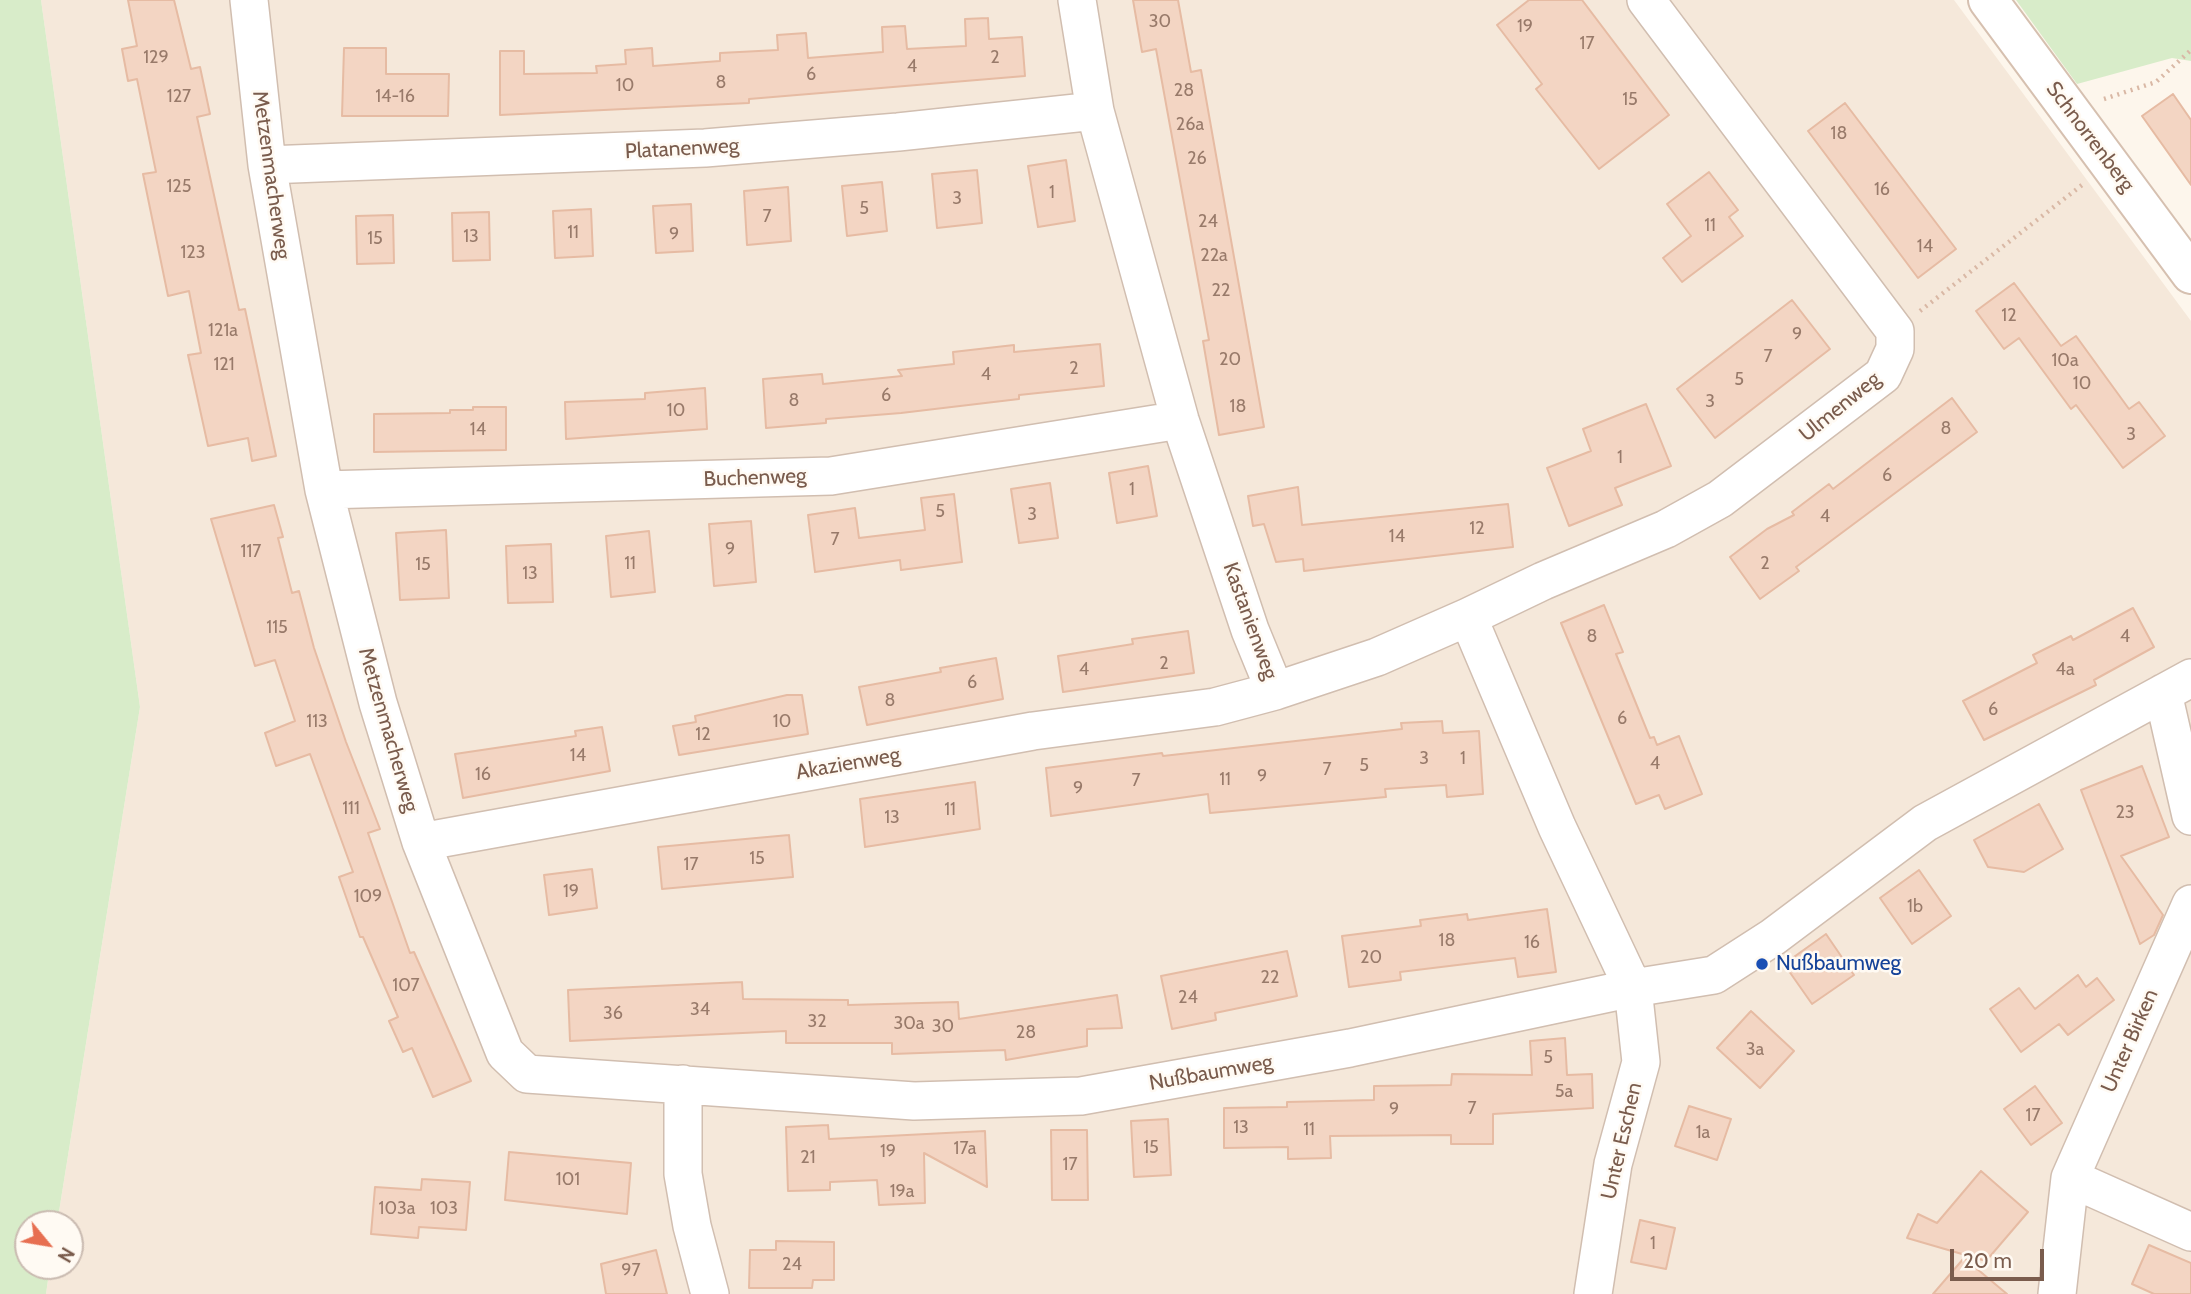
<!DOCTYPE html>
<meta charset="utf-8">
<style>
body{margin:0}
#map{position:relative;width:2191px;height:1294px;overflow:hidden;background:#fdf6ec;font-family:Cabin,sans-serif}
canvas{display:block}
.north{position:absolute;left:14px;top:1210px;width:70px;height:70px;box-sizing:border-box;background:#fffaf3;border:2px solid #cabbb1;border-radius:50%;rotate:120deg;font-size:19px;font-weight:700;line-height:28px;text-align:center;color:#7a5c4d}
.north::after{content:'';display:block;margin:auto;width:24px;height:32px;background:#e76f51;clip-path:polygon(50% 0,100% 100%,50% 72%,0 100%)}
.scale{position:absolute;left:1950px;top:1249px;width:94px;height:32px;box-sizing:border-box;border:4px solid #7a5c4d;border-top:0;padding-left:9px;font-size:21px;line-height:24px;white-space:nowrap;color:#7a5c4d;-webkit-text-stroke:5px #fffaf3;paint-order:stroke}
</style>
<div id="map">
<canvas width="2191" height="1294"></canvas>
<div class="north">N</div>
<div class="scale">20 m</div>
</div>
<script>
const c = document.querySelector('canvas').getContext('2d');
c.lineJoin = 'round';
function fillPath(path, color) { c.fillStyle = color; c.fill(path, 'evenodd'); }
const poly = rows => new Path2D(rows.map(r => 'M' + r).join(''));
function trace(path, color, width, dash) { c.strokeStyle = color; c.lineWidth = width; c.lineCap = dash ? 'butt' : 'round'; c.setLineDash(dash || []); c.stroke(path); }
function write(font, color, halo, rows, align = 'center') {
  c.font = font + ' Cabin,sans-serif'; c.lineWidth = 5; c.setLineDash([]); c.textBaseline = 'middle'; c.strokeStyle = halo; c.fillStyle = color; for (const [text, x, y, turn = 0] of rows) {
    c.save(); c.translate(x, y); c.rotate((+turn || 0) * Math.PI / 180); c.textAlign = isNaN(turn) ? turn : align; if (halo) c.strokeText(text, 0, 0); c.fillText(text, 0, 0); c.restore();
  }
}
const residential = poly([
 [41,0,1954,0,2191,321,2191,1294,46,1294,50,1266,70,1266,70,1224,57,1224,140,707]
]);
const green = poly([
 [0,0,41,0,140,707,57,1224,28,1224,28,1266,50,1266,46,1294,0,1294],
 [2016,0,2191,0,2191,61,2172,58,2077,84]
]);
const building = poly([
 [128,0,174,0,191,69,200,67,210,114,197,117,239,310,245,309,276,456,252,461,248,438,208,446,188,355,201,353,189,291,168,296,143,174,156,172,137,79,128,81,122,49,137,46,128,0],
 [1133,0,1178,0,1191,72,1201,70,1264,427,1219,435,1203,341,1209,340,1156,49,1142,52,1133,0],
 [1529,0,1582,0,1669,115,1599,169,1536,89,1542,84,1497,25,1529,0],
 [988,18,989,39,1022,37,1025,76,749,99,749,103,500,115,500,51,524,51,524,74,597,73,596,66,626,64,625,50,652,48,653,66,720,61,720,53,778,50,777,35,806,33,808,58,883,52,882,27,905,26,907,49,966,46,965,19,988,18],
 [344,48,386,48,386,74,449,74,448,116,342,116,344,48],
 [2173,94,2191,120,2191,185,2142,116,2173,94],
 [1845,103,1956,249,1918,278,1808,131,1845,103],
 [1066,160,1075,221,1038,227,1028,166,1066,160],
 [977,170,982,223,937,228,932,174,977,170],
 [1709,172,1738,210,1729,217,1743,236,1682,282,1663,258,1691,236,1667,204,1709,172],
 [882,182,887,231,847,236,842,186,882,182],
 [788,187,791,241,747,245,744,191,788,187],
 [691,204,693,251,656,253,653,206,691,204],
 [591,209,593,256,555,258,553,211,591,209],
 [489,212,490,260,453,261,452,213,489,212],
 [393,215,394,263,357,264,356,216,393,215],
 [2014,283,2061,346,2076,336,2129,409,2139,402,2165,436,2123,468,2076,405,2071,409,2019,338,2004,349,1976,311,2014,283],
 [1792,300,1830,349,1715,438,1677,389,1792,300],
 [1100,344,1104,386,1019,395,1019,399,901,413,826,419,826,423,766,428,763,379,822,374,823,384,902,376,898,370,954,364,953,352,1014,345,1014,352,1100,344],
 [705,388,707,429,566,439,565,402,645,399,645,393,705,388],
 [1952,398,1977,432,1796,567,1799,571,1760,599,1730,557,1767,529,1794,515,1792,512,1829,484,1833,489,1952,398],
 [1646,404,1671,466,1615,488,1622,505,1569,526,1547,468,1591,451,1583,429,1646,404],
 [473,407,506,407,506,450,374,452,374,414,450,413,450,410,473,410,473,407],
 [1148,466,1157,516,1117,523,1109,473,1148,466],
 [1050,483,1058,538,1019,543,1011,489,1050,483],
 [1298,487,1302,525,1508,504,1513,547,1304,571,1303,559,1276,562,1264,524,1253,526,1248,496,1298,487],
 [954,494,962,562,901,570,900,560,815,572,808,515,855,508,859,538,925,530,921,498,954,494],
 [274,505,283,537,278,538,292,593,299,591,314,648,346,742,380,829,368,833,410,953,414,952,471,1081,433,1097,412,1048,403,1052,389,1021,398,1017,363,937,360,937,339,877,353,872,310,754,276,766,265,733,295,721,275,660,255,666,211,519,274,505],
 [751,521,756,582,714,586,709,524,751,521],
 [446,530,449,598,400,600,396,533,446,530],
 [649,531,655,592,611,597,606,536,649,531],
 [551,544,553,602,508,603,506,546,551,544],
 [1604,605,1623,652,1616,654,1650,738,1654,737,1657,745,1679,736,1702,794,1665,809,1659,795,1636,804,1561,623,1604,605],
 [2133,608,2154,647,2094,680,2096,685,1984,740,1963,701,2037,663,2033,655,2071,636,2073,640,2133,608],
 [1188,631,1194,673,1063,692,1058,656,1133,644,1132,639,1188,631],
 [996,658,1003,699,867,725,859,687,941,672,940,668,996,658],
 [787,695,802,695,808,734,679,755,673,726,696,722,695,716,787,695],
 [1442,721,1443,733,1479,731,1483,794,1447,797,1446,785,1385,789,1386,797,1210,813,1208,794,1051,816,1046,768,1162,753,1163,756,1402,729,1401,723,1442,721],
 [602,727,610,771,463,798,455,754,576,736,575,731,602,727],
 [2142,766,2169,837,2121,856,2163,915,2154,935,2140,944,2081,790,2142,766],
 [975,782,980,829,865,847,860,799,975,782],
 [2039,804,2063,849,2024,872,1988,867,1974,840,2039,804],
 [789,835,793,877,662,889,658,847,789,835],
 [592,869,597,908,549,915,544,875,592,869],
 [1919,870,1951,916,1912,944,1880,898,1919,870],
 [1547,909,1556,972,1518,977,1515,958,1400,972,1401,980,1349,987,1342,936,1421,926,1420,920,1467,914,1468,920,1547,909],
 [1826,934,1854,975,1812,1004,1784,964,1826,934],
 [1287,951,1297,996,1215,1013,1216,1020,1172,1029,1161,976,1287,951],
 [2078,975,2086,987,2097,978,2114,1000,2068,1035,2059,1024,2021,1052,1990,1009,2019,988,2035,1009,2078,975],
 [742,982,743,999,848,1000,848,1005,958,1002,959,1019,1117,995,1122,1028,1087,1029,1087,1046,1006,1060,1005,1050,892,1054,892,1043,786,1043,786,1031,570,1041,568,990,742,982],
 [1751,1011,1794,1051,1760,1088,1717,1048,1751,1011],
 [1565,1038,1567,1075,1592,1074,1593,1108,1493,1114,1493,1144,1451,1144,1451,1135,1330,1136,1331,1158,1288,1159,1288,1147,1224,1148,1224,1108,1287,1107,1287,1102,1374,1100,1374,1086,1451,1085,1452,1074,1532,1075,1530,1041,1565,1038],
 [2035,1086,2062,1123,2031,1145,2004,1109,2035,1086],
 [1689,1106,1731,1119,1717,1160,1675,1146,1689,1106],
 [1168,1119,1171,1175,1134,1177,1131,1121,1168,1119],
 [828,1125,829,1139,985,1131,987,1187,924,1153,925,1203,879,1205,877,1180,830,1182,830,1190,788,1191,786,1127,828,1125],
 [1051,1130,1087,1130,1088,1200,1052,1200,1051,1130],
 [509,1152,631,1163,627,1214,505,1200,509,1152],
 [1981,1171,2028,1212,1986,1261,1907,1238,1918,1214,1937,1223,1981,1171],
 [422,1179,470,1182,466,1230,419,1227,418,1238,371,1234,375,1187,421,1190,422,1179],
 [1640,1220,1675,1228,1666,1269,1631,1262,1640,1220],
 [776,1241,834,1242,834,1280,813,1280,812,1288,749,1288,750,1250,776,1250,776,1241],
 [2149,1245,2191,1263,2191,1294,2154,1294,2132,1284,2149,1245],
 [656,1250,667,1294,606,1294,601,1264,656,1250],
 [1964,1258,2007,1294,1933,1294,1964,1258]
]);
const path = poly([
 [2104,99,2156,82,2191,50],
 [1920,311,2082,185]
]);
const street = poly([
 [249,0,267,165,324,490,378,703,421,842,505,1053,527,1074,914,1101,1081,1096,1350,1048,1633,988,1714,975,1773,937,1925,823,2191,678],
 [1077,0,1095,111,1180,420,1250,630,1275,691,1377,657,1468,617,1557,827,1633,988,1641,1062,1613,1164,1593,1294],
 [267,165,705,148,898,132,1095,111],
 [324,490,831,476,1180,420],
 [1468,617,1543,581,1666,529,1720,499,1883,375,1895,349,1895,331,1646,0],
 [2163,693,2191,816],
 [421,842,1033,731,1215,707,1275,691],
 [683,1084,683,1174,692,1226,710,1294],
 [2070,1178,2191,1232],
 [2057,1294,2070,1178,2191,904]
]);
const secondary = poly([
 [1988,0,2191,274]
]);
const markers = [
 [1762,964,7,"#1a4fb4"]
];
const numberNames = [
 ["30",1160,22],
 ["19",1525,27],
 ["17",1587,44],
 ["129",156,58],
 ["2",995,58],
 ["4",912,67],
 ["6",811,75],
 ["8",721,83],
 ["10",625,86],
 ["28",1184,91],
 ["127",179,97],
 ["14-16",395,97],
 ["15",1630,100],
 ["26a",1190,125],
 ["18",1839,134],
 ["26",1197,159],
 ["125",179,187],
 ["16",1882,190],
 ["1",1052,193],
 ["3",957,199],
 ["5",864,209],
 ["7",767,217],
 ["24",1208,222],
 ["11",1710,226],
 ["11",573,233],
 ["9",674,235],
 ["13",471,237],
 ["15",375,239],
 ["14",1925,247],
 ["123",193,253],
 ["22a",1214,256],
 ["22",1221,291],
 ["12",2009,316],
 ["121a",223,331],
 ["9",1797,335],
 ["7",1768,357],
 ["20",1230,360],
 ["10a",2065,361],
 ["121",224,365],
 ["2",1074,369],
 ["4",986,375],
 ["5",1739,380],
 ["10",2082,384],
 ["6",886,396],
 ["8",794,401],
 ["3",1710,402],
 ["18",1238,407],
 ["10",676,411],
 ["8",1946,429],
 ["14",478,430],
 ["3",2131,435],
 ["1",1620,458],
 ["6",1887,476],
 ["1",1132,490],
 ["5",940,512],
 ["3",1032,515],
 ["4",1825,517],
 ["12",1477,529],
 ["14",1397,537],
 ["7",835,540],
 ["9",730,550],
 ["117",251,552],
 ["11",630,564],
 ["2",1765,564],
 ["15",423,565],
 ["13",530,574],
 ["115",277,628],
 ["8",1592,637],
 ["4",2125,637],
 ["2",1164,664],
 ["4",1084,670],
 ["4a",2065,670],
 ["6",972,683],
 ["8",890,701],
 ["6",1993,710],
 ["6",1622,719],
 ["113",317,722],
 ["10",782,722],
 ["12",703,735],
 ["14",578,756],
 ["3",1424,759],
 ["1",1463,759],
 ["4",1655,764],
 ["5",1364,766],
 ["7",1327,770],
 ["16",483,775],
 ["9",1262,777],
 ["11",1225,780],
 ["7",1136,781],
 ["9",1078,789],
 ["111",351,809],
 ["11",950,810],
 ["23",2125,813],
 ["13",892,818],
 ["15",757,859],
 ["17",691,865],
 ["19",571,892],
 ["109",368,897],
 ["1b",1915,907],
 ["18",1447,941],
 ["16",1532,943],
 ["20",1371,958],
 ["22",1270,978],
 ["107",406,986],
 ["24",1188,998],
 ["34",700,1010],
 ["36",613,1014],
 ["32",817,1022],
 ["30a",909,1024],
 ["30",943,1027],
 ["28",1026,1033],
 ["3a",1755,1050],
 ["5",1548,1058],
 ["5a",1564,1092],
 ["7",1472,1109],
 ["9",1394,1110],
 ["17",2033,1116],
 ["13",1241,1128],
 ["11",1309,1130],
 ["1a",1703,1133],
 ["15",1151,1148],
 ["17a",965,1149],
 ["19",888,1152],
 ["21",808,1158],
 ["17",1070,1165],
 ["101",568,1180],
 ["19a",902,1192],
 ["103a",397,1209],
 ["103",444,1209],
 ["1",1653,1244],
 ["24",792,1265],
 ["97",631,1271]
];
const streetNames = [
 ["Schnorrenberg",2090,137,53],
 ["Platanenweg",682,149,-3],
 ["Metzenmacherweg",271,175,82],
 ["Ulmenweg",1840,407,-39],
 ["Buchenweg",755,478,-2],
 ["Kastanienweg",1250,621,70],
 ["Metzenmacherweg",388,730,74],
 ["Akazienweg",848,764,-10],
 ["Unter Birken",2130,1041,-66],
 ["Nußbaumweg",1211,1073,-10],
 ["Unter Eschen",1622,1141,-77]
];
const transitNames = [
 ["Nußbaumweg",1776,964]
];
fillPath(residential, '#f5e8da');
fillPath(green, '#d8ecc9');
fillPath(building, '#f3d5c3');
trace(building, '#e6bba3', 2);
trace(street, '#d1beb0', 40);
trace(secondary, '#d6c0b0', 42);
trace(path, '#d9b8a5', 4.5, [2, 5]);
trace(street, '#fff', 37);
trace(secondary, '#fff', 38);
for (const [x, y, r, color] of markers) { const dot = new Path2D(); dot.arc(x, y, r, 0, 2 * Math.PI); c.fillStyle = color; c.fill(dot); trace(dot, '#fffaf3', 2.5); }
write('18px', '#987a6a', null, numberNames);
write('21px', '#7a5c4d', '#fffaf3', streetNames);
write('21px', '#164399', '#fffaf3', transitNames, 'left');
</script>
